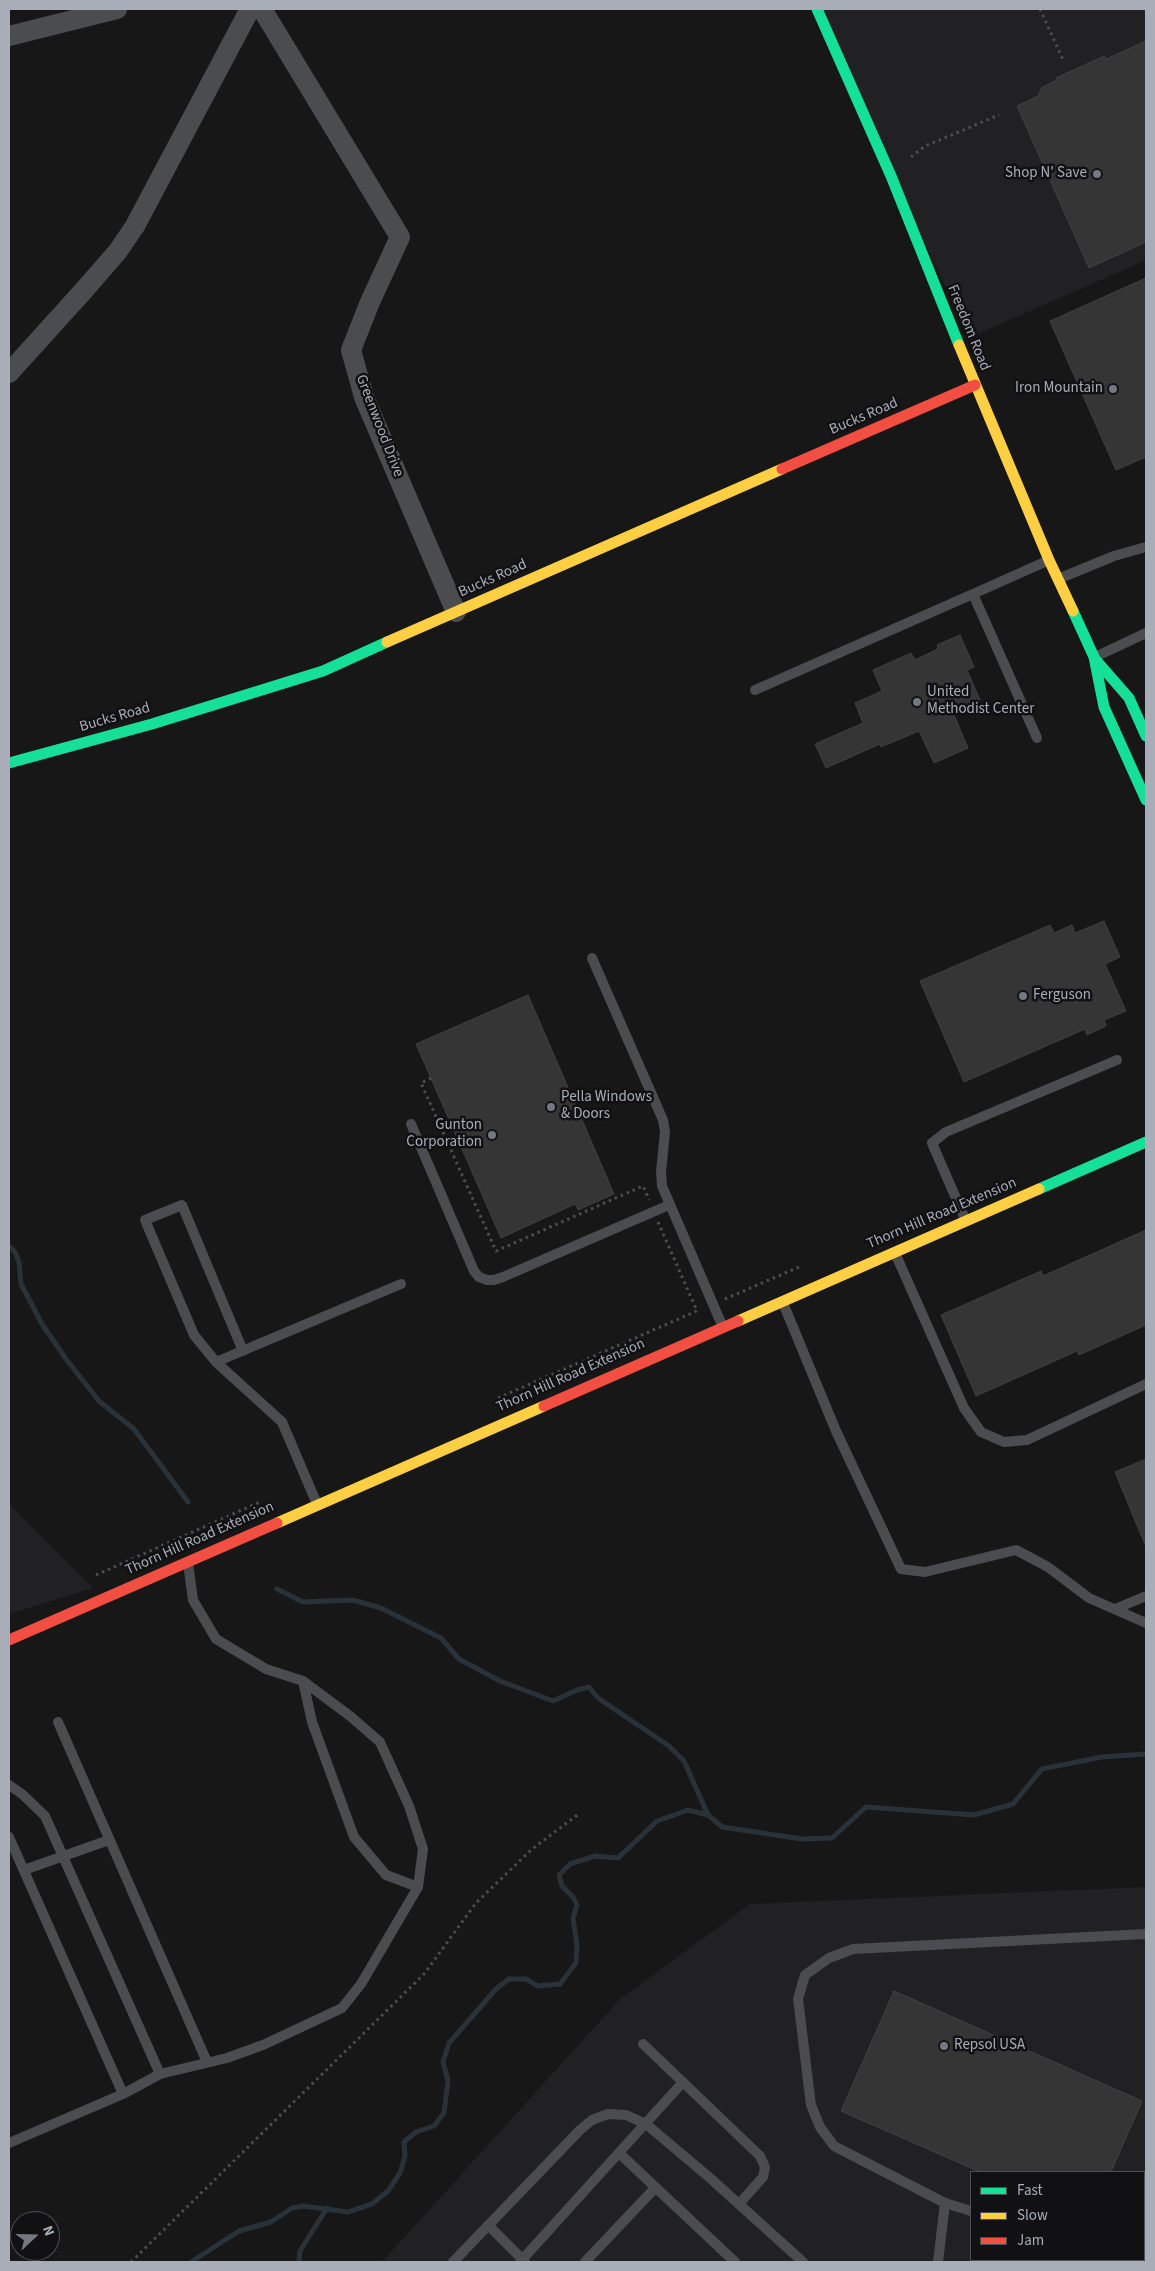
<!DOCTYPE html>
<style>
body{margin:0}
#map{position:relative;width:1155px;height:2271px;overflow:hidden;background:#171717;font-family:"Source Sans 3",sans-serif}
canvas{display:block}
.frame{position:absolute;inset:0;border:10px solid #a8adb8;pointer-events:none}
.legend{position:absolute;left:970px;top:2171px;width:175px;height:90px;box-sizing:border-box;background:#111113;border:1px solid #4d4f55;margin:0;padding:6px 9px;list-style:none;font-size:15px;color:#a8adb8}
.legend li{display:flex;align-items:center;gap:10px;height:25px}
.legend b{width:25px;border:1px solid #4d4f55}
.north{position:absolute;left:10px;top:2211px;width:50px;height:50px;box-sizing:border-box;background:#111113;border:1px solid #4d4f55;border-radius:50%;rotate:69deg;font-size:14px;font-weight:700;line-height:20px;text-align:center;color:#a8adb8}
.north::after{content:'';display:block;margin:auto;width:18px;height:22px;background:#757880;clip-path:polygon(50% 0,100% 100%,50% 72%,0 100%)}
</style>
<div id="map">
<canvas width="1155" height="2271"></canvas>
<div class="frame"></div>
<ul class="legend">
<li><b style="height:6px;background:#16e098"></b>Fast</li>
<li><b style="height:6px;background:#ffcf43"></b>Slow</li>
<li><b style="height:6px;background:#f24e42"></b>Jam</li>
</ul>
<div class="north">N</div>
</div>
<script>
const c = document.querySelector('canvas').getContext('2d');
c.lineJoin = 'round';
function fillPath(path, color) { c.fillStyle = color; c.fill(path, 'evenodd'); }
const poly = rows => new Path2D(rows.map(r => 'M' + r).join(''));
function trace(path, color, width, dash) { c.strokeStyle = color; c.lineWidth = width; c.lineCap = dash ? 'butt' : 'round'; c.setLineDash(dash || []); c.stroke(path); }
function write(font, color, halo, rows, align = 'center') {
  c.font = font + ' "Source Sans 3",sans-serif'; c.lineWidth = 5; c.setLineDash([]); c.textBaseline = 'middle'; c.strokeStyle = halo; c.fillStyle = color; for (const [text, x, y, turn = 0] of rows) {
    c.save(); c.translate(x, y); c.rotate((+turn || 0) * Math.PI / 180); c.textAlign = isNaN(turn) ? turn : align; if (halo) c.strokeText(text, 0, 0); c.fillText(text, 0, 0); c.restore();
  }
}
const built = poly([
 [817,9,1146,9,1146,260,969,338],
 [9,1504,93,1588,9,1614],
 [1146,1887,1146,2262,382,2262,620,1999,750,1904],
 [971,2172,1144,2172,1144,2260,971,2260]
]);
const stream = poly([
 [9,1246,15,1252,19,1262,21,1284,42,1324,66,1359,99,1401,134,1429,188,1502],
 [277,1589,303,1602,353,1600,381,1608,441,1638,459,1659,500,1681,553,1701,577,1690,589,1687,598,1698,669,1746,684,1761,708,1815],
 [191,2262,239,2231,271,2222,292,2208,303,2206,348,2212,372,2204,388,2191,400,2173,405,2156,404,2142,416,2132,434,2126,444,2113,448,2081,443,2062,449,2043,497,1988,509,1979,526,1979,538,1986,560,1984,576,1963,577,1945,573,1918,577,1905,573,1897,562,1886,559,1875,570,1864,595,1856,618,1858,657,1821,688,1810,708,1815,722,1827,802,1839,832,1838,866,1807,974,1815,1013,1804,1042,1769,1102,1757,1146,1754],
 [299,2262,300,2251,327,2208]
]);
const building = poly([
 [1146,41,1146,242,1089,268,1017,106,1038,96,1041,88,1057,80,1056,78,1104,56,1106,59,1146,41],
 [1146,278,1146,457,1116,470,1050,321,1146,278],
 [960,635,974,667,967,670,980,700,968,705,970,708,954,715,968,748,934,763,919,731,881,747,880,744,826,768,815,744,863,723,855,703,882,691,873,670,911,653,915,660,938,649,937,645,960,635],
 [1104,921,1120,957,1105,964,1126,1011,1104,1020,1106,1026,1087,1035,1085,1029,964,1082,920,981,1050,925,1054,933,1072,925,1075,933,1104,921],
 [528,995,614,1194,578,1210,575,1204,501,1238,416,1044,528,995],
 [1146,1230,1146,1325,1079,1355,1077,1351,976,1396,941,1315,1041,1271,1043,1276,1146,1230],
 [1146,1459,1146,1547,1115,1472,1146,1459],
 [894,1991,1142,2101,1111,2172,980,2172,841,2111,894,1991]
]);
const path = poly([
 [1040,9,1064,62],
 [911,157,925,146,999,115],
 [431,1078,421,1083,496,1251,643,1186,649,1200],
 [658,1222,697,1311],
 [725,1299,799,1267],
 [498,1398,699,1310],
 [96,1575,262,1501],
 [131,2262,424,1974,476,1903,532,1849,580,1813]
]);
const lane = poly([
 [1058,579,1114,556,1146,547],
 [973,594,1047,561],
 [1095,657,1146,633],
 [755,690,973,594,1037,738],
 [592,958,663,1120,665,1132,661,1172,662,1186,722,1325],
 [411,1124,474,1271,479,1277,487,1280,494,1280,503,1277,669,1205],
 [965,1219,932,1143,946,1132,1117,1060],
 [895,1253,964,1408,981,1432,1004,1442,1027,1440,1146,1384],
 [783,1303,836,1431,901,1569,925,1572,1016,1550,1048,1567,1089,1598,1146,1623],
 [216,1362,194,1335,145,1220,182,1205,243,1351],
 [317,1504,282,1422,216,1362,401,1284],
 [1115,1609,1146,1596],
 [303,1681,312,1722,354,1837,386,1875,418,1887],
 [58,1722,207,2062],
 [9,1785,22,1794,45,1816,160,2074,227,2058,263,2045,342,2008,361,1984,418,1887,423,1849,409,1806,380,1742,350,1716,303,1681,266,1669,216,1639,193,1600,188,1563],
 [9,1837,123,2094,9,2143],
 [24,1870,109,1840],
 [643,2044,760,2156,765,2167,763,2177,739,2204],
 [123,2094,160,2074],
 [619,2153,735,2262],
 [945,2203,971,2211],
 [488,2225,525,2262],
 [1088,2260,1093,2262],
 [453,2262,580,2130,592,2120,608,2114,626,2115,646,2124,710,2178,803,2262],
 [520,2262,683,2082],
 [585,2262,655,2188],
 [938,2262,945,2203,834,2146,820,2127,811,2105,798,1999,805,1975,829,1958,853,1949,1146,1934]
]);
const street = poly([
 [262,9,400,237,370,302,351,350,364,397,456,612],
 [9,36,117,9],
 [9,373,85,289,118,251,135,226,250,9]
]);
const fast = poly([
 [817,9,891,176,959,345],
 [1073,611,1094,657,1104,707,1146,800],
 [1095,659,1129,698,1146,736],
 [9,763,152,724,323,671,387,642],
 [1039,1189,1146,1142]
]);
const slow = poly([
 [959,345,1049,560,1073,611],
 [387,642,782,469],
 [738,1321,1039,1189],
 [277,1523,544,1406]
]);
const jam = poly([
 [782,469,975,385],
 [544,1406,738,1321],
 [9,1640,277,1523]
]);
const markers = [
 [1097,174,5,"#757880"],
 [1113,389,5,"#757880"],
 [917,702,5,"#757880"],
 [1023,996,5,"#757880"],
 [551,1107,5,"#757880"],
 [492,1135,5,"#757880"],
 [944,2046,5,"#757880"]
];
const poiNames = [
 ["Shop N' Save",1087,174,"right"],
 ["Iron Mountain",1103,389,"right"],
 ["United",927,693],
 ["Methodist Center",927,710],
 ["Ferguson",1033,996],
 ["Pella Windows",561,1098],
 ["& Doors",561,1115],
 ["Gunton",482,1126,"right"],
 ["Corporation",482,1143,"right"],
 ["Repsol USA",954,2046]
];
const streetNames = [
 ["Freedom Road",968,328,68],
 ["Bucks Road",864,417,-23],
 ["Greenwood Drive",379,426,69],
 ["Bucks Road",493,579,-24],
 ["Bucks Road",115,718,-16],
 ["Thorn Hill Road Extension",942,1214,-23],
 ["Thorn Hill Road Extension",571,1376,-24],
 ["Thorn Hill Road Extension",200,1539,-24]
];
fillPath(built, '#212123');
trace(stream, '#2a3239', 5);
fillPath(building, '#353536');
trace(building, '#3f4043', 1);
trace(path, '#4d4e52', 3, [2.5, 4]);
trace(lane, '#4b4c50', 10);
trace(street, '#4b4c50', 20);
trace(fast, '#16e098', 11);
trace(slow, '#ffcf43', 11);
trace(jam, '#f24e42', 11);
for (const [x, y, r, color] of markers) { const dot = new Path2D(); dot.arc(x, y, r, 0, 2 * Math.PI); c.fillStyle = color; c.fill(dot); trace(dot, '#111113', 2); }
write('15px', '#a8adb8', '#111113', poiNames, 'left');
write('15px', '#a8adb8', '#111113', streetNames);
</script>
